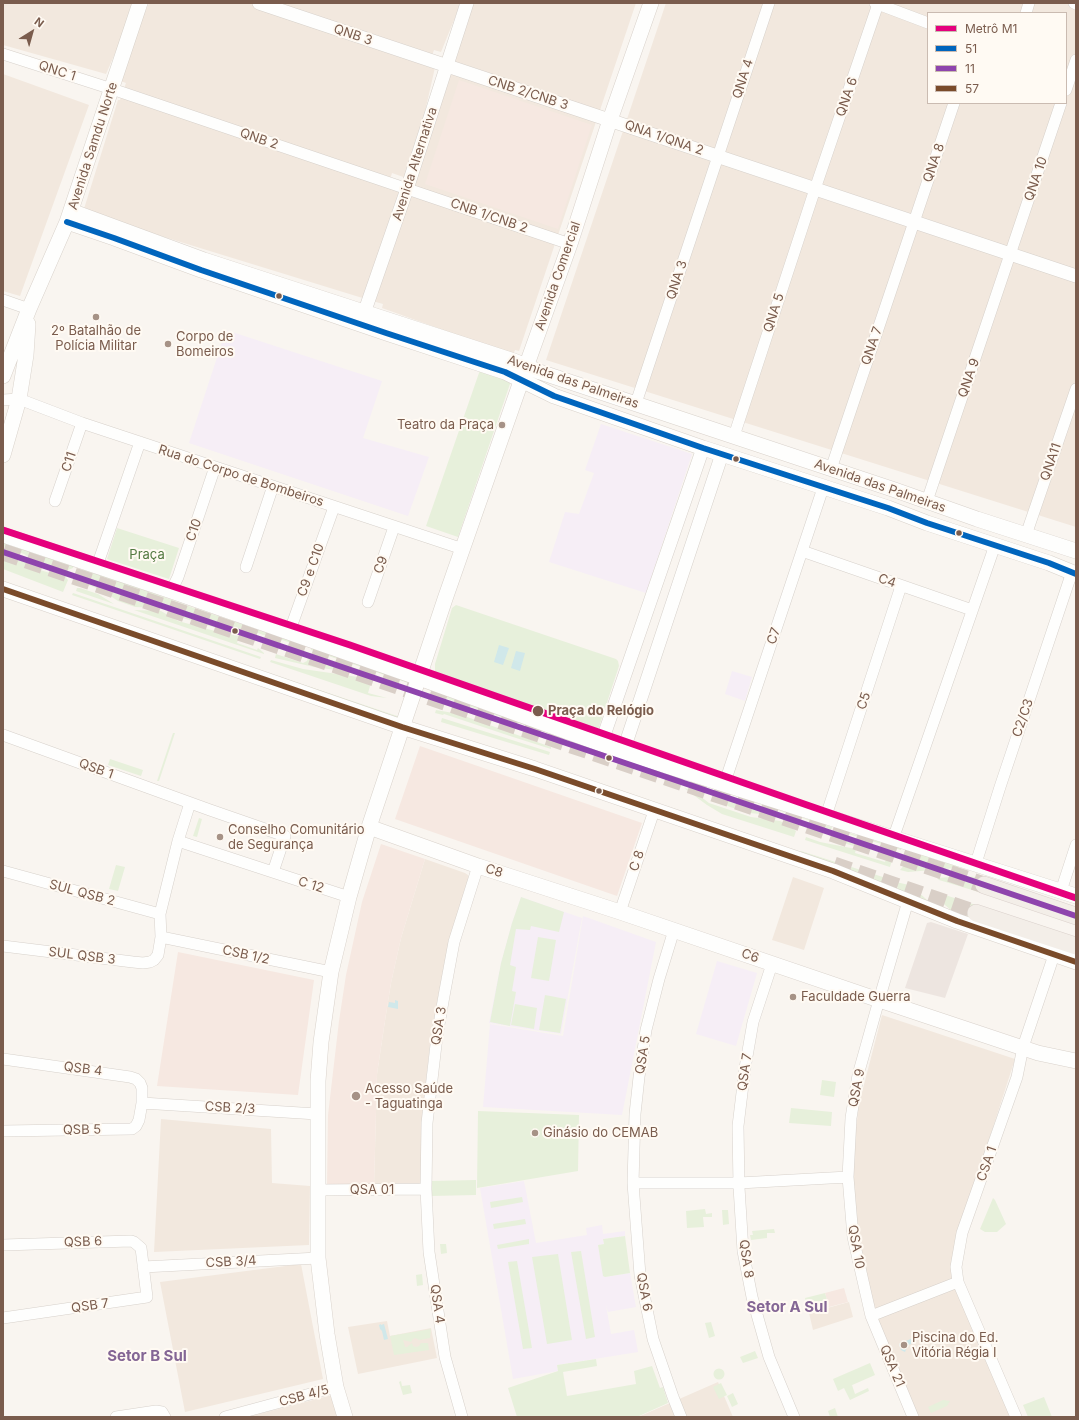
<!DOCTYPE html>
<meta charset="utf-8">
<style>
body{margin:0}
#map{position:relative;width:1079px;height:1420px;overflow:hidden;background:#f9f5f0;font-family:Inter,sans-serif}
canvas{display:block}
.frame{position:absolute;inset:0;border:4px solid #7a5c4d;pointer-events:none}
.legend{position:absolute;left:927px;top:12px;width:140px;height:92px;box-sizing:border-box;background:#fffaf3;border:1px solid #cabbb1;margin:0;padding:5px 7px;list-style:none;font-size:12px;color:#7a5c4d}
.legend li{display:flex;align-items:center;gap:8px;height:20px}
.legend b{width:20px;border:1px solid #cabbb1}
.north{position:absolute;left:12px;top:12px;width:40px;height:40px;-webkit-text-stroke:3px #fffaf3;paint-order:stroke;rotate:37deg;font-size:11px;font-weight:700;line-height:16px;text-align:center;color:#7a5c4d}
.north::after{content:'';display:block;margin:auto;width:14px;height:18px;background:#7a5c4d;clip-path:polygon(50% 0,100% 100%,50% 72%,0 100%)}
</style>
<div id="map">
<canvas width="1079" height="1420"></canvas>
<div class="frame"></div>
<ul class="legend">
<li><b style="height:5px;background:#e5007d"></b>Metrô M1</li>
<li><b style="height:5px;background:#0065bd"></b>51</li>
<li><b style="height:5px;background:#8e44ad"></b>11</li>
<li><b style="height:5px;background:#7a4b2a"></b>57</li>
</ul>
<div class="north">N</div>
</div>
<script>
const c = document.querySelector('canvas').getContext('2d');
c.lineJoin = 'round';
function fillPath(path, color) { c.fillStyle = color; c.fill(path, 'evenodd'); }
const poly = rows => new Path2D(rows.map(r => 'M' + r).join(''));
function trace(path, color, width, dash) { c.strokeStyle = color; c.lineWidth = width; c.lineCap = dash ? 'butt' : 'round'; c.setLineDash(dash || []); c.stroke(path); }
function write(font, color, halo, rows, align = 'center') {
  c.font = font + ' Inter,sans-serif'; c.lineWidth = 4; c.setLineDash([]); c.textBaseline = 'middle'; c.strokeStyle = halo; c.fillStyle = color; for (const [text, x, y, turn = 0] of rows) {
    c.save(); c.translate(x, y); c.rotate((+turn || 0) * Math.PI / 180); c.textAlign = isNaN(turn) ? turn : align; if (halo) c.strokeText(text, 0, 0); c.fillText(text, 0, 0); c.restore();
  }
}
const residential = poly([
 [3,3,137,3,106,74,3,45],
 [149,3,461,3,441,52,434,50,430,61,436,63,412,169,469,3,636,3,519,351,515,350,513,355,382,308,383,304,369,300,83,212,118,100,120,100,126,83,115,79],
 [392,173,409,179,406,189,389,183],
 [666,3,1076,3,1076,527,546,360],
 [928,13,1066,13,1066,103,928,103],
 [3,74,89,105,20,296,3,291],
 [425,859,465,873,468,875,469,878,449,940,431,1035,423,1108,421,1182,418,1185,374,1186,377,1074,386,1014,391,983,401,938],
 [793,877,824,888,804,950,772,940],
 [882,1015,1015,1059,957,1239,955,1280,872,1313,854,1237,853,1153,859,1104],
 [161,1119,271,1129,272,1183,310,1186,309,1245,154,1252],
 [301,1264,323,1379,185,1412,160,1282],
 [956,1285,1012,1417,917,1417,875,1317],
 [849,1302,853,1317,813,1330,809,1313],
 [387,1321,390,1336,431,1328,437,1358,358,1374,348,1327],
 [718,1382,733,1417,638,1417],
 [332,1395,339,1417,248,1417]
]);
const commercial = poly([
 [459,80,592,125,558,229,425,184],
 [420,746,642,823,617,896,395,819],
 [381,844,425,859,401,938,391,983,386,1014,377,1074,374,1186,327,1187,328,1115,339,1021,346,975,362,902],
 [178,952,314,980,298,1095,157,1086],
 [844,1288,848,1302,829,1307,825,1293]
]);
const industrial = poly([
 [931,922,968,934,945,998,905,988,927,923]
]);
const education = poly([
 [226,330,382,381,363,438,429,457,408,516,189,443],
 [601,424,692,454,646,593,549,562,565,512,579,514,594,473,585,470],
 [732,671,752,677,745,701,725,694],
 [521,897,582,918,561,1034,489,1023,501,963,512,923],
 [583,916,656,942,622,1115,483,1107,490,1024,563,1036],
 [717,961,757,973,736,1046,696,1034],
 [524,1181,536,1243,587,1235,586,1228,602,1225,603,1234,625,1231,625,1236,603,1239,604,1244,598,1245,605,1277,630,1273,636,1307,608,1312,606,1305,611,1334,634,1330,638,1352,557,1365,558,1371,513,1379,480,1188]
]);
const green = poly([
 [480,370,511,381,458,537,426,526],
 [117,528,179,548,169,579,107,559],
 [3,541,74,565,73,568,68,570,59,571,41,565,24,554,3,546],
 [3,552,23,559,40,570,57,575,64,575,68,580,63,592,3,569],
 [84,568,194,608,301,644,300,646,270,636,263,635,242,627,240,633,220,629,179,617,162,608,135,607,118,601,100,589,82,583,79,580],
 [77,588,80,588,98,594,114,604,76,591],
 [73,593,261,657,260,659,72,595],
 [456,605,616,659,618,661,619,666,599,727,597,730,594,732,590,731,446,682,438,675,435,671,435,664,452,608],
 [134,610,161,611,178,621,215,631,239,636,237,643,257,650,258,648,264,653,264,654],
 [311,648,411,682,411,684,311,650],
 [310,653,379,676,314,667,275,658,276,654,303,663,307,661],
 [271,660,303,669,372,679,368,693,387,698,371,696,270,662],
 [266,672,400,717,399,722,265,673],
 [443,695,555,733,554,735,442,697],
 [442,700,552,738,552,739,455,706,440,704],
 [436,710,459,714,551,747,551,749,513,737,444,714,443,715,435,713],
 [442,718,550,752,549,755,441,722],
 [173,733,175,733,159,781,157,781],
 [562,741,648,771,649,773,561,743],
 [110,759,143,770,141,776,108,765],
 [686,779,832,827,831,830,805,819,686,780],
 [684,788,692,790,709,803,751,817,780,821,784,823,796,831,794,837,722,814,707,805],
 [724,796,800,821,797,828,780,816,750,813,730,807,722,803],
 [199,818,202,819,197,837,193,836],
 [843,831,901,848,901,850,842,832],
 [841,836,859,840,858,847,839,842],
 [806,837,820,842,856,849,855,853,885,862,887,857,893,857,890,867,805,840],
 [801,851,886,878,884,883,888,889,799,855],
 [913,852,957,865,959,867,957,868,908,872,900,870,913,855],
 [116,865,125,867,118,891,109,889],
 [964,876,988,878,982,893,939,880,937,878],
 [896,882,909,885,915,889,937,909,898,891,898,889,896,884],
 [933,891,979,906,975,921,953,912,930,892],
 [521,897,564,912,559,932,531,926,530,930,516,929,510,965,516,967,512,991,516,992,510,1026,490,1022,501,963,512,923],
 [538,937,556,940,549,981,531,978],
 [545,995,566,999,560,1033,539,1030],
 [515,1004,537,1008,534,1029,511,1025],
 [822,1080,836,1082,834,1097,820,1095],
 [791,1108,832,1112,831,1126,789,1123],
 [478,1111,579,1115,578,1171,477,1188],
 [476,1180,476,1195,431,1196,430,1181],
 [522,1197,523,1202,491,1208,490,1202],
 [993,1198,995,1200,1006,1224,997,1232,985,1232,980,1229],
 [705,1209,706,1214,712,1213,712,1217,703,1217,704,1227,687,1228,686,1211],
 [722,1210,728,1210,729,1224,723,1225],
 [525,1219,526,1224,494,1229,493,1224],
 [774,1229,775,1233,767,1233,767,1238,751,1240,750,1235,753,1235,752,1231],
 [625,1236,630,1273,605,1277,603,1276,598,1245,604,1244,603,1239],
 [529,1239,529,1244,498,1249,497,1245],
 [440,1244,446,1244,447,1253,441,1254],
 [581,1251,595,1337,586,1339,571,1252],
 [558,1254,572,1340,547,1344,532,1257],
 [517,1261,532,1348,523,1349,508,1262],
 [422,1274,423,1285,417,1286,416,1275],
 [825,1293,829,1307,809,1313,805,1298],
 [711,1322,715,1336,709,1338,705,1323],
 [431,1329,430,1338,420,1340,415,1338,413,1339,411,1342,403,1340,405,1347,407,1347,412,1343,413,1346,416,1347,419,1346,421,1343,428,1343,429,1350,394,1355,390,1336],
 [755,1351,758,1358,743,1363,740,1357],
 [596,1359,597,1366,563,1372,567,1396,636,1384,634,1371,652,1366,660,1388,663,1387,668,1403,637,1417,517,1417,508,1388,558,1371,557,1365],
 [870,1363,875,1375,850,1386,852,1385,855,1394,868,1388,869,1391,850,1400,844,1388,838,1391,833,1379],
 '713.5 1374a5.5 5.5 0 1 1 11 0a5.5 5.5 0 1 1-11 0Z',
 [401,1381,402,1386,410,1385,412,1393,403,1395,399,1382],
 [721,1383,727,1395,719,1399,713,1387],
 [733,1393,738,1404,732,1407,727,1396],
 [1044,1397,1052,1417,1028,1417,1023,1405],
 [943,1400,950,1401,947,1406,931,1413,928,1407],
 [835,1408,838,1417,830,1417,828,1411]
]);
const water = poly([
 [499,645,509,648,503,665,494,662],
 [516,651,525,653,520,671,511,668],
 [395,1000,398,1001,398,1009,388,1007,389,1002,395,1003],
 [381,1324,381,1325,384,1324,388,1339,384,1340,382,1331,380,1329,379,1325],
 [913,1338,911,1344,908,1345,905,1352,901,1350,899,1344]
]);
const primaryTunnel = poly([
 [3,552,984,885],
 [834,865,976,913]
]);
const minor = poly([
 [875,3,928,23],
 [1074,3,1076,4],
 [1026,13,1029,3],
 [3,54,112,89,570,244],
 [1066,90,1076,60],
 [3,300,29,309],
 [3,400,19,399,82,423,463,549],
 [636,403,769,3],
 [734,436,815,189,878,4],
 [831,469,954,103],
 [55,501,82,423],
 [927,501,1061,103],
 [1026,535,1076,389],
 [802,551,972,610],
 [97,566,140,442],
 [246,567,273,486],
 [171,591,178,577,215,467],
 [368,602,394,527],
 [289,633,334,507],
 [3,735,210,810,285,836,273,872],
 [724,785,823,488],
 [826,816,901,586],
 [893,839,995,545],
 [178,841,349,897],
 [976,863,1000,787,1072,572],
 [3,871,160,914],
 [1061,891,1076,845],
 [908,901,879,1000,858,1075,851,1118,848,1177,853,1237,871,1316,913,1417],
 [620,912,654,811],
 [674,930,659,979,646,1030,639,1077,635,1114,633,1183,640,1275,653,1339,673,1397,681,1417],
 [161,937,331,972],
 [3,946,133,962,143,963,150,962,154,960,158,955,161,937,160,914,178,841,190,803],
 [772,964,753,1022,745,1068,738,1126,739,1187,743,1251,752,1297,769,1357,794,1417],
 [3,1059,130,1077,136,1079,140,1083,142,1088,142,1103,139,1120,136,1126,132,1129,3,1131],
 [142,1103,317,1114],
 [633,1183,739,1183,848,1177],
 [318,1190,426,1189],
 [3,1245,131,1241,134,1242,141,1248,147,1297,3,1318],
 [143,1267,318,1258],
 [871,1316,958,1282],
 [116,1417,156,1411,162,1412,165,1417],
 [225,1417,336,1387],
 [462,1417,445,1357,429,1252,426,1189,427,1123,437,1036,444,996,454,942,478,866],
 [1016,1417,958,1282,956,1267,962,1233,1017,1077,1023,1047,1054,955]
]);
const tertiary = poly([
 [259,3,1076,276],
 [361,322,407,189,467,3],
 [601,744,703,448],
 [623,752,722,454]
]);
const secondary = poly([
 [71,211,204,260,514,361,540,372,895,490,977,519,1076,551],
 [67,222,114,238,201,270,386,333,505,372,554,396,703,448,888,508,927,523,1049,563,1076,574],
 [3,376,29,309,67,222,140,3],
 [3,455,19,399,26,355,28,324],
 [3,535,171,591,419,678,623,752,1076,896],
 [3,589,402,727,535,769,833,871,957,921,1076,962],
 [369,827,478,866,620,912,879,1000,1038,1053,1076,1061],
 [345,1417,336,1387,327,1334,318,1258,318,1081,321,1042,331,972,349,897,369,827,445,599,526,367,570,244,610,120,651,3]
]);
const primary = poly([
 [984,885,1076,916],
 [976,913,1076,946]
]);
const bus1 = poly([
 [67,222,114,238,201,270,386,333,505,372,554,396,703,448,888,508,927,523,1049,563,1076,574]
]);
const bus2 = poly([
 [3,552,1076,916]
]);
const bus3 = poly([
 [3,589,402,727,535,769,833,871,957,921,1076,962]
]);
const metro1 = poly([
 [3,530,350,645,807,805,1076,898]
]);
const markers = [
 [279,296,3.5,"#7a5c4d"],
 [96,317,4,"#a69286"],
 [168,344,4,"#a69286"],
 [502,425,4,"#a69286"],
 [736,459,3.5,"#7a5c4d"],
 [959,533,3.5,"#7a5c4d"],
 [235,631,3.5,"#7a5c4d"],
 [538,711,6,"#7a5c4d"],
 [609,758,3.5,"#7a5c4d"],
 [599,791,3.5,"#7a5c4d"],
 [220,837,4,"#a69286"],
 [793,997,4,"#a69286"],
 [356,1096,5,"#a69286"],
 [535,1133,4,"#a69286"],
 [904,1345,4,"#a69286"]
];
const streetNames = [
 ["QNB 3",353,35,19],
 ["QNC 1",57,71,18],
 ["QNA 4",743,79,-72],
 ["CNB 2/CNB 3",528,93,18],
 ["QNA 6",847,97,-71],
 ["QNA 1/QNA 2",664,138,19],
 ["QNB 2",259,139,19],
 ["Avenida Samdu Norte",93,146,-72],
 ["QNA 8",934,163,-71],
 ["Avenida Alternativa",415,164,-72],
 ["QNA 10",1036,179,-71],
 ["CNB 1/CNB 2",489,216,19],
 ["Avenida Comercial",558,276,-71],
 ["QNA 3",677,280,-72],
 ["QNA 5",774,313,-72],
 ["QNA 7",872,346,-71],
 ["QNA 9",969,378,-71],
 ["Avenida das Palmeiras",573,382,19],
 ["C11",69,462,-71],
 ["QNA11",1051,462,-71],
 ["Rua do Corpo de Bombeiros",241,476,18],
 ["Avenida das Palmeiras",880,486,19],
 ["C10",194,530,-71],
 ["C9",381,565,-71],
 ["C9 e C10",311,570,-70],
 ["C4",887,581,19],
 ["C7",774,636,-72],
 ["C5",864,701,-72],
 ["C2/C3",1023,718,-71],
 ["QSB 1",96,769,20],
 ["C 8",637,861,-71],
 ["C8",494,871,18],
 ["C 12",311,885,18],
 ["SUL QSB 2",82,893,15],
 ["CSB 1/2",246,955,12],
 ["SUL QSB 3",82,956,7],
 ["C6",750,956,19],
 ["QSA 3",439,1026,-81],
 ["QSA 5",643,1055,-81],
 ["QSB 4",83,1069,7],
 ["QSA 7",745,1072,-82],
 ["QSA 9",857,1088,-79],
 ["CSB 2/3",230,1108,3],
 ["QSB 5",82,1130,-1],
 ["CSA 1",987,1164,-71],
 ["QSA 01",372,1190],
 ["QSB 6",83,1242,-2],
 ["QSA 10",856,1247,80],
 ["QSA 8",746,1259,82],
 ["CSB 3/4",231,1262,-3],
 ["QSA 6",644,1292,80],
 ["QSA 4",437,1304,82],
 ["QSB 7",90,1306,-8],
 ["QSA 21",892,1366,67],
 ["CSB 4/5",304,1396,-15]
];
const poiNames = [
 ["2º Batalhão de",96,331,"center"],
 ["Polícia Militar",96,346,"center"],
 ["Corpo de",176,337],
 ["Bomeiros",176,352],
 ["Teatro da Praça",494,425,"right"],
 ["Conselho Comunitário",228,830],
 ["de Segurança",228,845],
 ["Faculdade Guerra",801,997],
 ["Acesso Saúde",365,1089],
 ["- Taguatinga",365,1104],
 ["Ginásio do CEMAB",543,1133],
 ["Piscina do Ed.",912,1338],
 ["Vitória Régia I",912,1353]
];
const parkNames = [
 ["Praça",147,555]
];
const stopNames = [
 ["Praça do Relógio",548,711]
];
const quarterNames = [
 ["Setor A Sul",787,1307],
 ["Setor B Sul",147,1356]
];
fillPath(residential, '#f2e8de');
fillPath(commercial, '#f6e8e1');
fillPath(industrial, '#ede5e0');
fillPath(education, '#f6eef6');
fillPath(green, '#e7f0db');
fillPath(water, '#d0e8ea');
trace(primaryTunnel, '#d9cfc7', 17, [17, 8]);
trace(minor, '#d7d1cb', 12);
trace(tertiary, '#d7d1cb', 14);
trace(secondary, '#d9d2cb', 16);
trace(primary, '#dad1cc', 18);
trace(minor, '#fefefd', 11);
trace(tertiary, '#fefefd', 13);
trace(secondary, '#fefefd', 15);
trace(primary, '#f3eee8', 17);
trace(bus1, '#0065bd', 6);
trace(bus2, '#8e44ad', 6);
trace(bus3, '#7a4b2a', 6);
trace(metro1, '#e5007d', 7);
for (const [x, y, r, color] of markers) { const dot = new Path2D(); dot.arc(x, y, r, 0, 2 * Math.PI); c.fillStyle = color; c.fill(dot); trace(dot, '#fffaf3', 1.5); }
write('13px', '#7a5c4d', '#fffaf3', streetNames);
write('13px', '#7a5c4d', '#fffaf3', poiNames, 'left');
write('13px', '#537a41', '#fffaf3', parkNames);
write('bold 13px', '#7a5c4d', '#fffaf3', stopNames, 'left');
write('bold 15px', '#846695', '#fffaf3', quarterNames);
</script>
